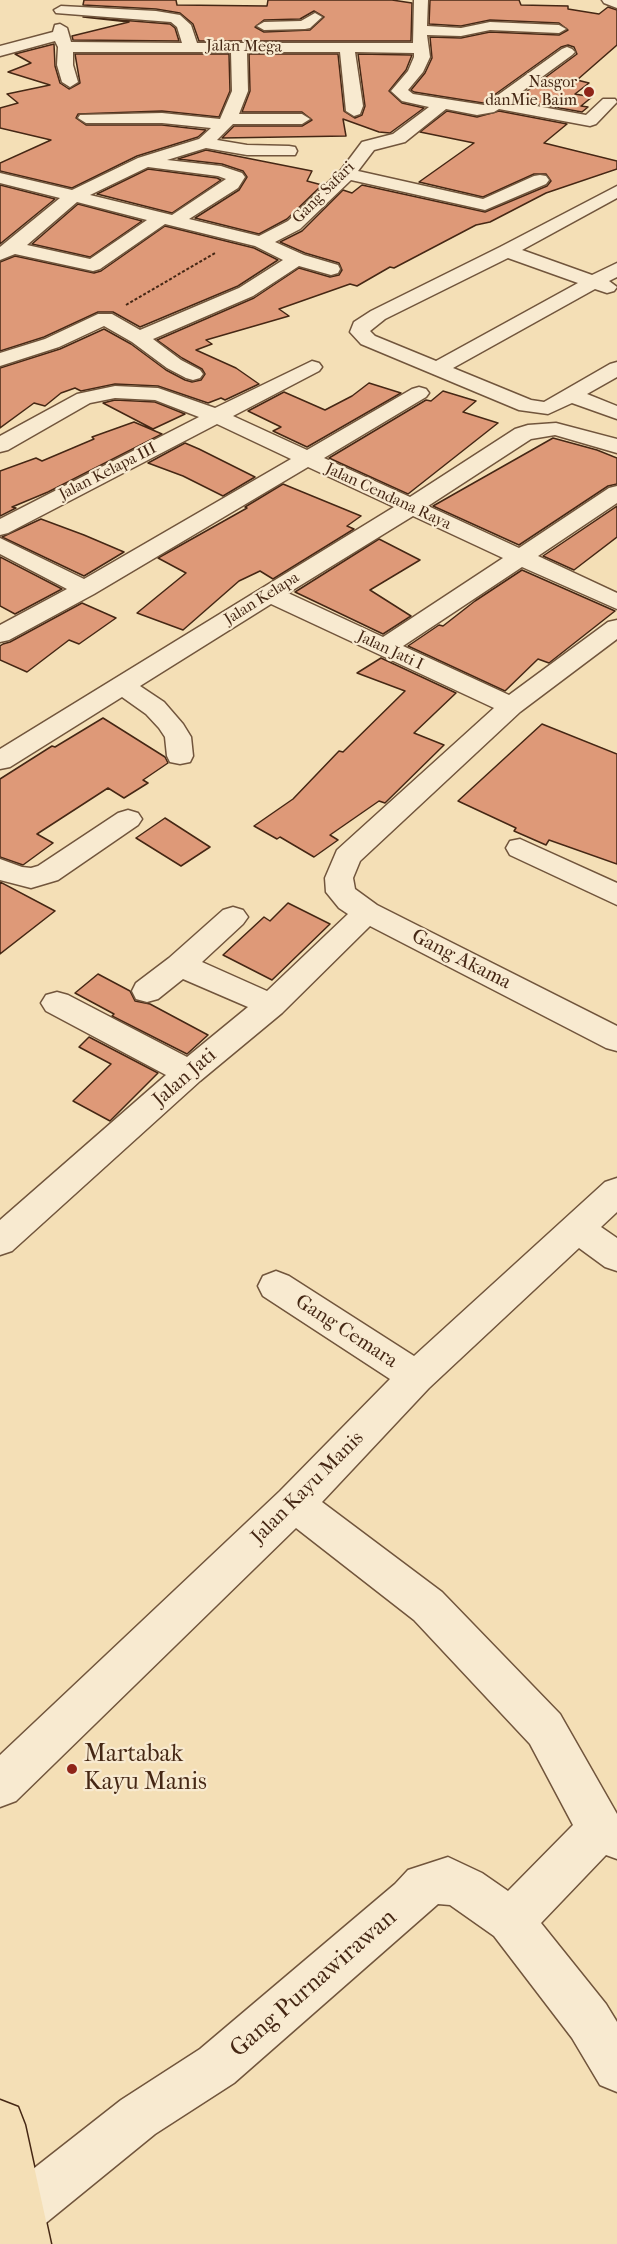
<!DOCTYPE html>
<style>
body{margin:0}
canvas{display:block;background:#f4dfb6}
</style>
<canvas width="617" height="2244"></canvas>
<script>
const c = document.querySelector('canvas').getContext('2d');
c.lineJoin = 'round';
function fillPath(path, color) { c.fillStyle = color; c.fill(path, 'evenodd'); }
const poly = rows => new Path2D(rows.map(r => 'M' + r).join(''));
function trace(path, color, width, dash) { c.strokeStyle = color; c.lineWidth = width; c.lineCap = dash ? 'butt' : 'round'; c.setLineDash(dash || []); c.stroke(path); }
function write(font, color, halo, rows, align = 'center') {
  c.font = font + ' "IM FELL French Canon",serif'; c.lineWidth = 4.5; c.setLineDash([]); c.textBaseline = 'middle'; c.strokeStyle = halo; c.fillStyle = color; for (const [text, x, y, turn = 0] of rows) {
    c.save(); c.translate(x, y); c.rotate((+turn || 0) * Math.PI / 180); c.textAlign = isNaN(turn) ? turn : align; if (halo) c.strokeText(text, 0, 0); c.fillText(text, 0, 0); c.restore();
  }
}
const building = poly([
 [84,0,176,0,177,5,267,6,268,0,392,0,412,3,411,41,199,41,193,24,180,13,156,9,83,5,84,0],
 [314,11,324,17,310,30,264,32,255,27,264,20,300,19,314,11],
 [430,0,519,0,521,5,568,6,568,9,599,14,608,7,617,10,617,45,577,80,589,83,575,94,592,97,581,106,588,107,582,112,515,100,577,54,574,47,568,45,561,47,483,103,414,92,411,90,425,73,432,58,430,37,461,38,490,32,559,35,568,30,559,23,490,20,461,26,429,24,430,0],
 [83,17,170,24,175,28,179,41,73,40,72,36,129,22,83,17],
 [54,44,55,66,60,83,69,89,80,83,75,54,229,54,230,91,219,117,162,111,78,114,76,118,86,125,162,125,206,130,198,137,137,156,72,188,0,171,0,163,51,140,0,128,0,108,18,103,7,94,50,85,8,72,31,63,15,54,54,44],
 [249,54,338,54,344,111,355,118,362,115,365,106,358,54,412,55,406,70,389,91,402,103,424,108,390,133,379,132,343,119,346,136,222,138,234,126,302,126,312,120,302,112,242,112,250,91,249,54],
 [447,111,477,117,499,111,567,124,544,143,617,161,617,169,546,193,490,222,476,225,394,268,390,267,357,286,350,284,279,309,289,316,206,340,212,344,196,350,236,368,259,384,225,400,221,398,208,403,158,386,115,384,81,391,75,388,61,393,45,406,34,403,0,428,0,368,60,349,104,329,131,344,166,370,185,380,192,382,201,380,205,374,202,369,182,358,157,340,254,298,299,268,330,277,339,275,342,270,339,263,305,253,280,242,302,231,343,190,352,193,362,185,485,212,547,186,551,181,546,174,534,174,483,197,419,182,474,143,420,132,447,111],
 [206,150,312,171,307,181,322,185,287,219,259,234,195,218,239,190,247,177,243,171,222,164,178,159,206,150],
 [148,169,217,178,221,180,172,213,97,194,148,169],
 [0,185,55,199,0,244,0,185],
 [78,204,142,221,90,257,32,244,78,204],
 [165,226,254,248,278,260,238,286,140,327,113,312,98,312,44,337,0,351,0,262,15,256,94,273,101,271,165,226],
 [369,383,401,393,307,447,273,431,281,427,248,411,284,392,325,410,352,396,369,383],
 [443,391,476,401,463,412,498,423,408,494,329,458,426,400,431,401,443,391],
 [115,400,155,402,185,414,153,429,103,403,115,400],
 [134,422,162,434,48,492,12,507,16,508,0,516,0,471,36,458,42,461,94,439,92,437,134,422],
 [553,438,597,450,617,458,617,484,608,486,519,545,433,506,553,438],
 [185,443,199,449,255,477,223,496,183,476,148,463,185,443],
 [283,484,361,516,347,526,354,529,273,579,260,571,239,581,183,630,137,613,186,573,158,558,247,508,245,507,283,484],
 [617,506,617,537,574,570,543,556,617,506],
 [41,519,84,535,124,552,84,576,2,537,41,519],
 [379,539,420,560,370,590,411,616,383,634,295,592,379,539],
 [0,557,62,589,15,614,0,606,0,557],
 [522,570,615,611,549,663,538,659,505,691,408,646,439,625,443,626,475,601,522,570],
 [82,603,116,618,79,644,69,640,27,672,0,660,0,646,3,644,10,642,82,603],
 [381,658,456,693,414,733,444,745,385,803,379,801,330,835,338,840,314,857,280,837,277,839,254,826,293,799,339,751,343,752,405,691,357,673,381,658],
 [103,718,165,757,168,763,143,780,148,783,124,798,108,788,37,834,53,843,23,865,0,857,0,779,52,746,55,747,103,718],
 [542,724,617,754,617,864,549,840,546,845,514,831,516,828,458,801,542,724],
 [165,818,210,847,181,866,136,838,165,818],
 [0,882,55,911,0,954,0,882],
 [288,903,330,924,272,980,223,955,264,917,270,921,288,903],
 [98,974,130,991,135,1001,150,1004,208,1035,187,1054,112,1016,114,1014,75,993,98,974],
 [89,1037,158,1073,110,1121,73,1101,111,1064,79,1047,89,1037]
]);
const path = poly([
 [126,305,215,253]
]);
const minor = poly([
 [414,0,428,0,427,26,461,28,490,22,559,25,566,29,559,33,490,30,461,36,427,35,430,57,423,72,408,90,413,94,484,105,562,49,567,47,572,49,575,52,572,55,509,101,586,115,603,99,615,99,617,102,596,124,590,126,499,109,494,112,477,115,446,109,405,142,374,150,358,171,483,199,534,176,540,175,546,176,549,180,546,184,485,210,351,180,300,229,275,242,304,255,338,265,340,269,338,273,331,275,299,266,253,296,153,339,181,360,200,370,203,374,200,378,193,380,186,378,167,368,132,342,104,326,59,347,0,366,0,353,45,339,98,314,112,314,140,330,239,288,283,260,255,246,165,224,100,269,93,271,15,254,0,260,0,247,60,198,0,183,0,173,72,190,138,158,199,139,211,128,162,123,86,123,78,118,80,115,162,113,220,119,232,91,231,52,73,52,73,65,78,82,70,87,62,82,57,65,58,47,55,41,0,56,0,46,53,32,55,25,60,24,67,28,71,42,182,43,177,27,171,22,56,13,54,10,61,6,156,11,180,15,191,25,197,43,413,43,414,0],
 [247,52,340,52,346,111,354,116,360,114,363,106,355,52,414,53,414,57,408,71,391,91,402,101,429,107,393,134,362,142,341,170,288,221,259,236,189,219,238,188,245,177,242,173,221,166,167,160,206,148,247,155,295,155,297,151,295,147,289,146,247,145,217,140,233,124,302,124,310,119,302,114,239,114,248,91,247,52],
 [148,167,218,176,226,179,172,215,90,195,148,167],
 [77,202,147,220,90,259,27,245,77,202],
 [602,0,617,0,617,8,604,3,602,0],
 [315,13,322,17,310,28,305,29,264,30,257,26,264,22,301,21,315,13],
 [617,186,617,198,522,250,592,275,617,263,617,277,609,281,617,287,614,291,607,293,595,289,453,368,531,400,544,402,610,364,617,362,617,377,587,394,617,406,617,419,572,403,548,414,519,410,361,344,350,332,354,322,371,311,500,247,617,186],
 [508,258,578,283,436,361,375,336,370,331,385,319,508,258],
 [312,361,319,363,322,367,319,371,233,416,307,450,412,389,419,387,426,389,429,393,426,397,324,458,410,497,515,429,528,425,556,423,617,439,617,453,555,435,531,439,428,506,519,548,609,488,617,486,617,503,538,556,617,593,617,609,522,567,403,646,509,695,608,622,617,620,617,639,520,712,360,861,353,878,355,889,377,905,617,1026,617,1051,606,1048,370,926,282,1013,200,1081,12,1251,0,1255,0,1220,166,1075,46,1011,41,1003,46,995,57,992,68,995,187,1057,248,1007,183,979,158,999,147,1002,136,999,132,991,136,983,169,958,223,910,233,907,243,910,248,917,243,924,202,962,267,991,348,914,339,908,326,892,325,878,337,850,494,708,271,604,140,686,164,702,183,724,191,737,193,756,190,762,180,764,170,762,167,756,165,737,159,728,146,714,122,697,10,767,0,769,0,749,394,507,308,467,94,594,9,640,0,642,0,625,67,589,0,554,0,538,84,579,291,459,217,424,8,533,0,535,0,519,199,417,155,400,115,398,90,403,8,450,0,452,0,436,77,394,115,386,158,388,215,408,312,361],
 [413,516,503,558,383,637,288,593,413,516],
 [128,810,138,813,142,819,138,825,58,880,31,888,0,880,0,859,22,867,31,868,38,866,118,813,128,810],
 [520,839,617,883,617,905,510,855,506,848,510,841,520,839],
 [617,1178,617,1212,601,1227,617,1238,617,1271,605,1267,579,1248,429,1388,322,1502,442,1592,560,1714,617,1814,617,1859,606,1855,541,1923,606,2004,617,2022,617,2092,600,2085,572,2038,494,1936,450,1905,438,1904,234,2083,155,2134,36,2231,18,2239,0,2231,0,2195,121,2100,200,2049,395,1884,408,1870,448,1857,482,1873,508,1891,573,1825,530,1744,414,1620,296,1528,16,1801,0,1807,0,1755,280,1491,390,1379,263,1296,258,1286,263,1276,276,1271,289,1276,414,1356,605,1182,617,1178]
]);
const major = poly([
 [0,2100,18,2107,25,2125,51,2244,0,2244,0,2100]
]);
const markers = [
 [589,92,6,"#8f2418"],
 [72,1769,6,"#8f2418"]
];
const farStreetnames = [
 ["Jalan Mega",244,47,1],
 ["Gang Safari",324,193,-45],
 ["Jalan Kelapa III",108,472,-27],
 ["Jalan Cendana Raya",388,497,25],
 ["Jalan Kelapa",262,599,-32],
 ["Jalan Jati I",390,651,25]
];
const farPoinames = [
 ["Nasgor",577,83],
 ["danMie Baim",577,101]
];
const streetNames = [
 ["Gang Akama",461,960,27],
 ["Jalan Jati",185,1078,-41],
 ["Gang Cemara",346,1332,33],
 ["Jalan Kayu Manis",308,1488,-45]
];
const nearPoinames = [
 ["Martabak",84,1755],
 ["Kayu Manis",84,1783]
];
const nearStreetnames = [
 ["Gang Purnawirawan",314,1984,-41]
];
fillPath(building, '#de9978');
trace(building, '#452714', 1.5);
trace(minor, '#71553c', 3);
trace(major, '#452714', 3);
trace(path, '#452714', 2, [3, 2]);
fillPath(minor, '#f8ead0');
fillPath(major, '#f4dfb6');
for (const [x, y, r, color] of markers) { const dot = new Path2D(); dot.arc(x, y, r, 0, 2 * Math.PI); c.fillStyle = color; c.fill(dot); trace(dot, '#f8ead0', 2); }
write('16px', '#452714', '#f8ead0', farStreetnames);
write('16px', '#452714', '#f8ead0', farPoinames, 'right');
write('20px', '#452714', '#f8ead0', streetNames);
write('24px', '#452714', '#f8ead0', nearPoinames, 'left');
write('24px', '#452714', '#f8ead0', nearStreetnames);
</script>
